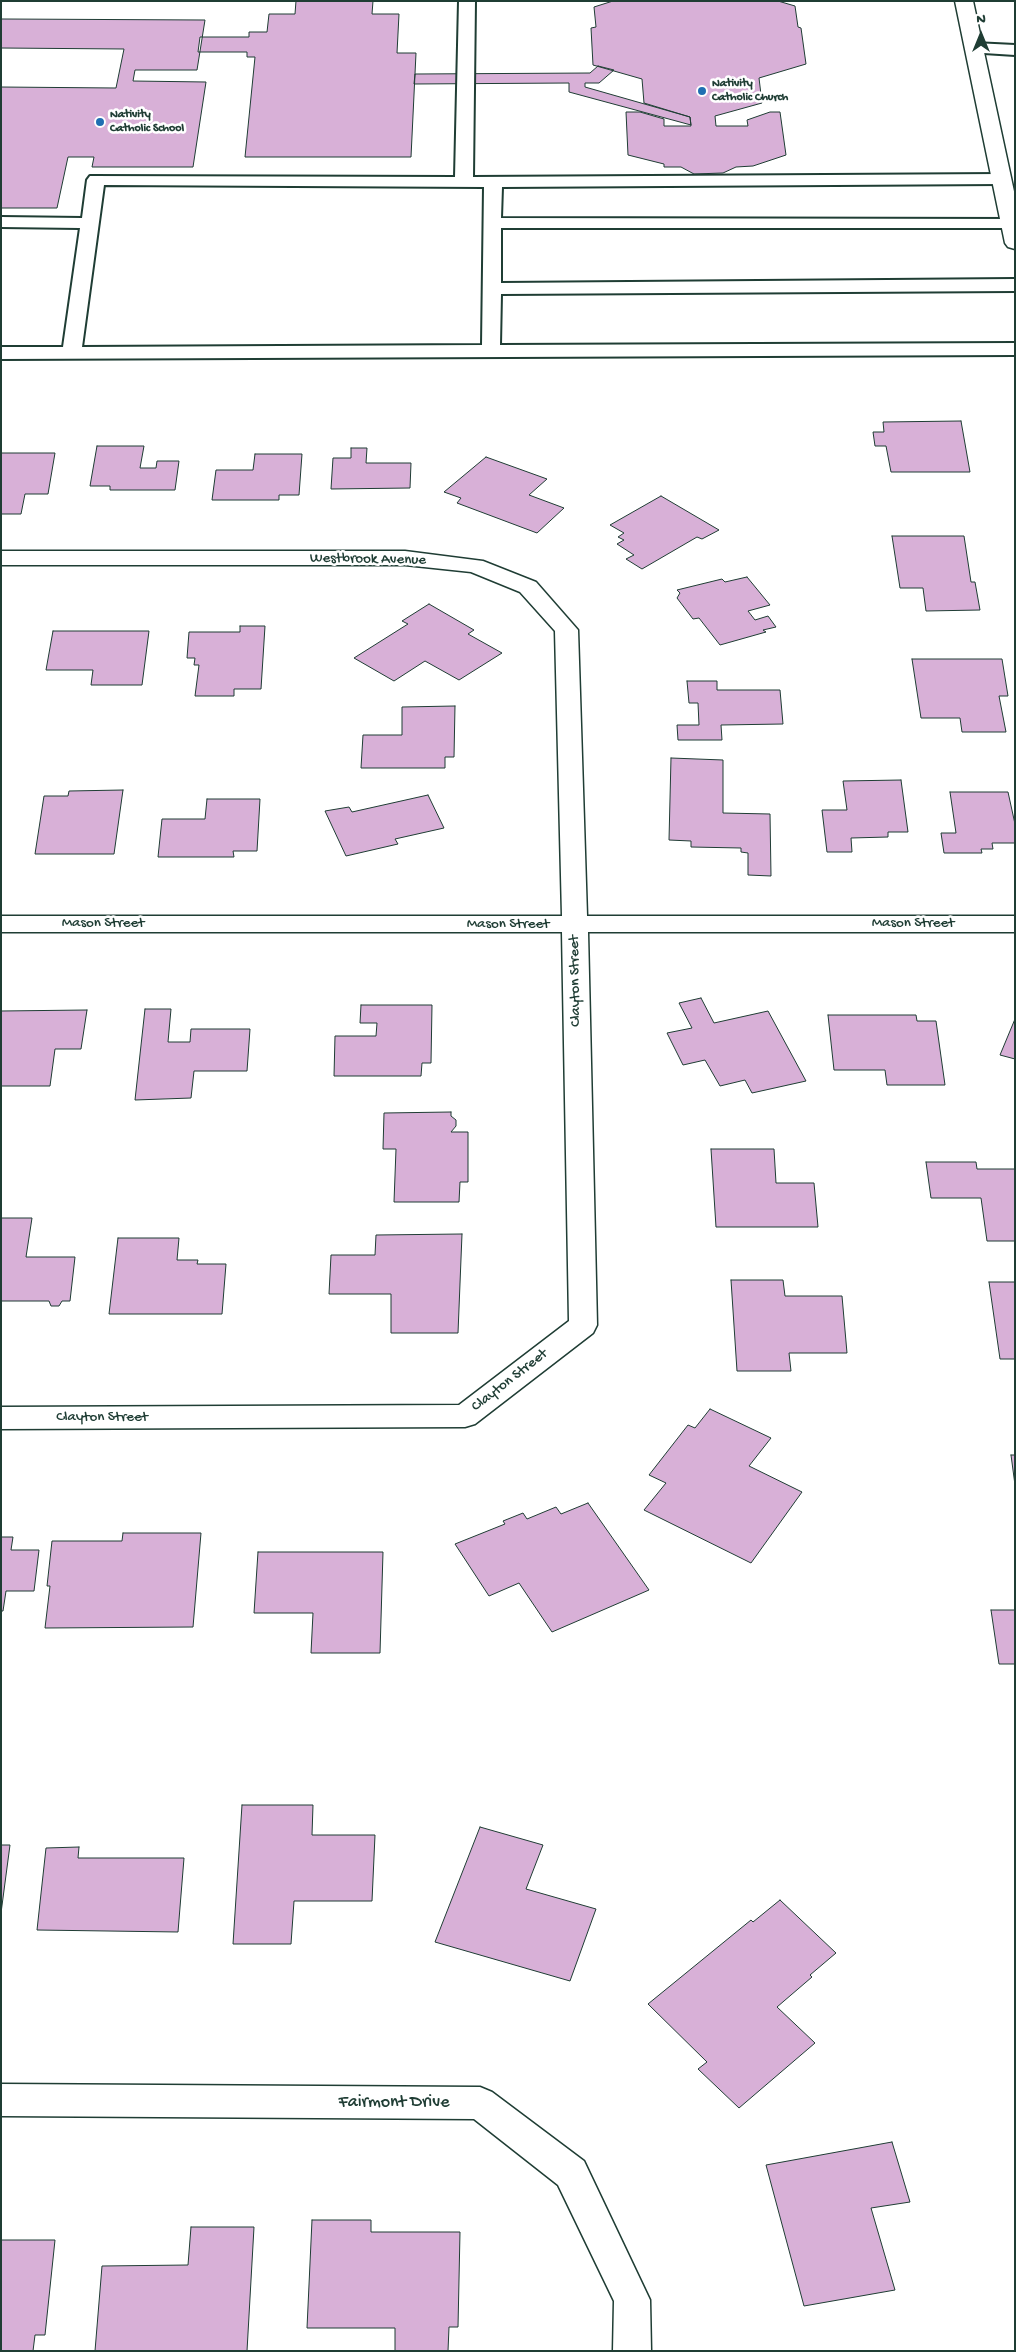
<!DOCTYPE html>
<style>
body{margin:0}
#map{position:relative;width:1016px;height:2352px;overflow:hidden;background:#fff;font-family:"Gochi Hand",sans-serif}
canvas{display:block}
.frame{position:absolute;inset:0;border:2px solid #1f3d34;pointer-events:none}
.north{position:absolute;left:956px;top:10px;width:50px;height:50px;-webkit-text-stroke:4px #fff;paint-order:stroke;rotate:0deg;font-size:14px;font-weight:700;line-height:20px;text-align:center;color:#1f3d34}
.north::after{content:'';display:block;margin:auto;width:18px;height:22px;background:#1f3d34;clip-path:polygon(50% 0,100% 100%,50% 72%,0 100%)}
</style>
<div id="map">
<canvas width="1016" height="2352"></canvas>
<div class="frame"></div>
<div class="north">N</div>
</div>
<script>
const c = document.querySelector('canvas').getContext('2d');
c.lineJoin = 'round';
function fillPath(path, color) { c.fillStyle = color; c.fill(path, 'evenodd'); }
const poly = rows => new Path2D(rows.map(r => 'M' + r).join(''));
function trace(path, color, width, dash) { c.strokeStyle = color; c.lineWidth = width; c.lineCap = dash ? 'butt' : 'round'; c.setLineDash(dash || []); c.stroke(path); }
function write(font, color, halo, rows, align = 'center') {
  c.font = font + ' "Gochi Hand",sans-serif'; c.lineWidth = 5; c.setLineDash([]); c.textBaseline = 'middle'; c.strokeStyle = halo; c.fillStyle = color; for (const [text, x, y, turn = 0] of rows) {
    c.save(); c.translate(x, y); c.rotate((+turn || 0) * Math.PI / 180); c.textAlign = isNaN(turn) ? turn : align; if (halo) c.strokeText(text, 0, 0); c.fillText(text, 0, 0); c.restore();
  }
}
const building = poly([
 [296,1,373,1,372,14,399,14,397,53,416,53,411,157,245,157,255,57,247,57,247,52,198,52,200,37,249,37,249,32,267,32,269,14,295,14,296,1],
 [613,1,778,1,795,6,798,27,801,28,806,64,759,78,762,103,715,116,716,126,748,126,747,120,770,112,780,112,786,155,753,166,736,167,723,173,694,174,681,167,664,167,664,164,628,155,626,112,640,112,664,119,664,126,691,126,690,117,644,103,642,79,593,65,591,28,596,27,594,7,613,1],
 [1,19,205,20,197,70,135,70,133,81,206,82,193,167,92,167,94,157,68,157,57,208,1,208,1,87,116,88,124,49,1,48,1,19],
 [598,66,614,70,599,83,585,83,585,87,690,117,691,125,569,92,569,83,414,84,415,74,590,73,598,66],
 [961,421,970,472,891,472,886,446,875,446,873,432,884,432,883,422,961,421],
 [97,446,144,446,140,468,156,468,157,461,179,461,175,490,110,490,110,486,90,486,97,446],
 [351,448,367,448,366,463,411,463,410,488,331,489,333,458,351,458,351,448],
 [1,453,55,453,48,494,25,494,21,514,1,514,1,453],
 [255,454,302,454,299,495,279,495,279,500,212,500,216,470,253,470,255,454],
 [486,457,547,479,529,495,564,508,537,533,457,503,461,498,444,492,486,457],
 [661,496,719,530,702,539,697,537,642,569,626,559,634,555,617,544,624,540,618,537,624,533,610,525,661,496],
 [892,536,964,536,971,582,975,582,980,610,926,611,923,588,900,588,892,536],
 [747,577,770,605,748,611,755,620,768,616,776,627,763,630,766,632,720,645,699,618,693,619,677,598,680,593,677,590,722,579,725,582,747,577],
 [429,604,474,630,468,634,502,653,459,680,425,661,394,681,354,658,408,624,402,621,429,604],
 [240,626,265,626,261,689,234,689,234,696,195,696,199,665,194,665,195,658,187,658,189,632,240,632,240,626],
 [53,631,149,631,142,685,91,685,93,670,46,670,53,631],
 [912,659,1002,659,1008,696,999,696,1006,732,962,732,960,718,921,718,912,659],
 [687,681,717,681,717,690,780,690,783,724,721,725,722,740,678,740,677,725,699,725,698,703,689,703,687,681],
 [455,706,454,757,445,757,445,768,361,768,363,735,402,735,402,707,455,706],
 [671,758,723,760,723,813,770,814,771,876,748,875,748,853,741,852,741,848,691,847,691,841,669,840,671,758],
 [901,780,908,832,888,832,888,837,851,838,852,852,827,852,822,810,847,810,843,781,901,780],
 [123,790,114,854,35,854,44,796,68,796,69,791,123,790],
 [950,792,1008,792,1015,824,1015,843,992,843,993,849,981,849,982,853,944,853,941,833,956,833,950,792],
 [428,795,444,828,395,839,398,844,346,856,325,811,349,807,352,812,428,795],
 [207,799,260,799,257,851,233,851,234,857,158,857,162,819,205,819,207,799],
 [701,998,714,1023,768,1011,806,1081,752,1093,745,1080,720,1086,705,1060,683,1065,667,1033,692,1028,679,1003,701,998],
 [361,1005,432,1005,431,1063,422,1063,421,1076,334,1076,335,1036,376,1036,377,1023,360,1023,361,1005],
 [145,1009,171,1009,168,1042,190,1042,191,1029,250,1029,247,1071,194,1071,191,1098,135,1100,145,1009],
 [87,1010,81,1049,55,1049,50,1086,1,1086,1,1011,87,1010],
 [828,1015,916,1015,917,1021,936,1021,945,1085,887,1085,885,1070,834,1070,828,1015],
 [1015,1019,1015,1059,1000,1055,1015,1019],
 [451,1112,451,1116,456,1120,456,1126,451,1132,468,1132,468,1182,460,1182,459,1202,394,1202,396,1149,383,1149,384,1113,451,1112],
 [711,1149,774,1149,776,1183,814,1183,818,1227,716,1227,711,1149],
 [926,1162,976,1162,977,1169,1015,1169,1015,1241,987,1241,981,1198,931,1198,926,1162],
 [1,1218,32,1218,26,1257,75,1257,70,1301,62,1301,59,1306,51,1306,49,1301,1,1301,1,1218],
 [462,1234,458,1333,391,1333,391,1294,329,1294,331,1255,375,1255,376,1235,462,1234],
 [118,1238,179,1238,177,1260,198,1260,197,1264,226,1264,222,1314,109,1314,118,1238],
 [731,1280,783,1280,785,1296,842,1296,847,1353,789,1353,791,1371,737,1371,731,1280],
 [989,1282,1015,1282,1015,1359,1000,1359,989,1282],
 [710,1409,771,1438,749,1466,802,1492,751,1563,644,1510,666,1483,649,1475,688,1425,695,1428,710,1409],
 [1011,1455,1015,1455,1015,1485,1011,1455],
 [588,1503,649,1590,552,1632,519,1583,489,1596,455,1544,505,1524,503,1521,523,1513,527,1519,556,1507,561,1514,588,1503],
 [123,1533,201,1533,193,1627,45,1628,50,1586,47,1586,52,1541,122,1541,123,1533],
 [1,1537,13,1537,11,1550,39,1550,34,1591,6,1591,3,1611,1,1611,1,1537],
 [258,1552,383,1552,380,1653,311,1653,313,1613,254,1613,258,1552],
 [991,1610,1015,1610,1015,1664,999,1664,991,1610],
 [242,1805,313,1805,312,1835,375,1835,372,1901,294,1901,291,1944,233,1944,242,1805],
 [480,1827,543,1845,526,1889,596,1909,570,1981,435,1942,480,1827],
 [1,1845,10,1845,1,1913,1,1845],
 [79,1847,78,1858,184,1858,178,1932,37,1930,46,1848,79,1847],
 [780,1900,836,1953,810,1975,812,1977,777,2007,815,2043,739,2108,698,2069,707,2062,648,2004,751,1920,753,1922,780,1900],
 [892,2142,910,2202,871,2208,895,2290,804,2306,766,2165,892,2142],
 [312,2220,371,2220,371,2232,460,2232,458,2327,449,2327,448,2351,395,2351,395,2328,307,2328,312,2220],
 [191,2227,254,2227,247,2351,95,2351,102,2266,188,2265,191,2227],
 [1,2240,55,2240,45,2335,35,2335,33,2351,1,2351,1,2240]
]);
const lane = poly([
 [459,1,475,1,473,177,1001,174,1007,175,1010,179,1007,183,1001,184,502,187,501,218,1015,219,1015,227,1011,228,501,228,501,283,1015,279,1015,291,501,294,500,345,1015,343,1015,355,1,359,1,347,63,347,80,228,1,227,1,217,82,218,87,180,90,176,455,177,459,1],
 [104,185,484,187,482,345,82,347,104,185],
 [974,43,1015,45,1015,55,968,52,966,48,968,44,974,43]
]);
const street = poly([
 [955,1,973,1,1015,196,1015,249,1008,247,1005,243,955,1],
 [1,551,405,551,483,561,536,582,578,630,587,916,1015,916,1015,932,588,932,597,1325,593,1333,475,1424,465,1427,1,1429,1,1407,459,1405,569,1321,562,932,1,932,1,916,562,916,555,631,520,592,471,572,405,565,1,565,1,551],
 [1,2084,480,2087,492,2092,584,2161,650,2300,651,2351,613,2351,614,2301,558,2185,474,2119,1,2116,1,2084]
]);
const markers = [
 [702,91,5,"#1f6fb2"],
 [100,122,5,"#1f6fb2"]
];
const farPoinames = [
 ["Nativity",712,84],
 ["Catholic Church",712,98],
 ["Nativity",110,115],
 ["Catholic School",110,129]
];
const streetNames = [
 ["Westbrook Avenue",368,560,1],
 ["Mason Street",103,924],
 ["Mason Street",913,924],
 ["Mason Street",508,925],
 ["Clayton Street",576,981,-91],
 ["Clayton Street",510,1381,-38],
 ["Clayton Street",102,1418]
];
const nearStreetnames = [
 ["Fairmont Drive",394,2103]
];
fillPath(building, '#d8b0d7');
trace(building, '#1f3d34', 1);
trace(lane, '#1f3d34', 4);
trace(street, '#1f3d34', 3);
fillPath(lane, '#fff');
fillPath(street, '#fff');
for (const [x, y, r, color] of markers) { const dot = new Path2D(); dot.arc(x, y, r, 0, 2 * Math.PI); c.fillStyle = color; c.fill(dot); trace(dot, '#fff', 2); }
write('bold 12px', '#1f3d34', '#fff', farPoinames, 'left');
write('15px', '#1f3d34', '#fff', streetNames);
write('18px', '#1f3d34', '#fff', nearStreetnames);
</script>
